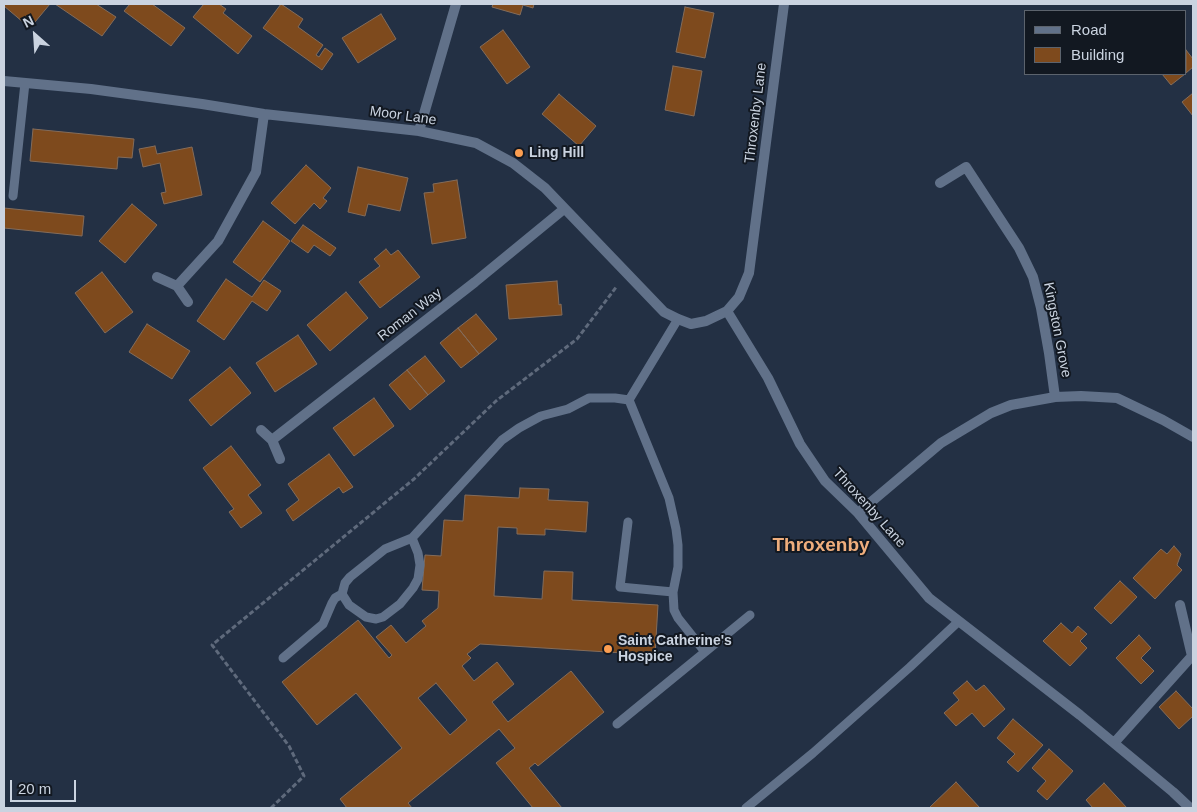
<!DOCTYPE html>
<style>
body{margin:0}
#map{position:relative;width:1197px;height:812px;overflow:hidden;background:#233044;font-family:Arial,sans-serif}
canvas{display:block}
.frame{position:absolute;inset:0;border:5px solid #cad3e0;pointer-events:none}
.legend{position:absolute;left:1024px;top:10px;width:162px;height:65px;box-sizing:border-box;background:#121821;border:1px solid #5c636d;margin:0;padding:6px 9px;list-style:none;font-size:15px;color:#cad3e0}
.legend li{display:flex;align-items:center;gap:10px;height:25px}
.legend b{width:25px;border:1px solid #5c636d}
.north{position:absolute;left:10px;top:10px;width:50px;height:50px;-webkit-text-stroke:4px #121821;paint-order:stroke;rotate:334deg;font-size:14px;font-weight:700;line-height:20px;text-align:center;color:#cad3e0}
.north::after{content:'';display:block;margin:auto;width:18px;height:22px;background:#cad3e0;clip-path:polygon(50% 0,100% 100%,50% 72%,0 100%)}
.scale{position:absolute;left:10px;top:780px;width:66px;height:22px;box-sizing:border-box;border:2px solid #cad3e0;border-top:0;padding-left:6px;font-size:15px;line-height:18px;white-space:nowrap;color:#cad3e0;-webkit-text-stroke:4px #121821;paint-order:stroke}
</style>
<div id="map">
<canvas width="1197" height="812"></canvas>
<div class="frame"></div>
<ul class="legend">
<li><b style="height:6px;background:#617189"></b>Road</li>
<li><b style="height:14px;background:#7e4a1d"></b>Building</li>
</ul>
<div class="north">N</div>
<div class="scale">20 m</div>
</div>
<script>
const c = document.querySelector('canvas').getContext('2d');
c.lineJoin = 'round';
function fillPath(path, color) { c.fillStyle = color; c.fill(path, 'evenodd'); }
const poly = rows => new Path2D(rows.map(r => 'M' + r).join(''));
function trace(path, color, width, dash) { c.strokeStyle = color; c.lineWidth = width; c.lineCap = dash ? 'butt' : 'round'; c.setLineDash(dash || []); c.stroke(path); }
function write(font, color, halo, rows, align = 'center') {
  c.font = font + ' Arial,sans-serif'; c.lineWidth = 4; c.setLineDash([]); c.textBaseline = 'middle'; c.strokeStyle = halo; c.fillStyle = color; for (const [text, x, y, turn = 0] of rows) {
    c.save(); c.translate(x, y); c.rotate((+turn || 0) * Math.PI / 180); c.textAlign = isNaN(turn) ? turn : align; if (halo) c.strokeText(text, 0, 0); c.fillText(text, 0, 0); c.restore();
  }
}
const building = poly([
 [4,4,50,4,30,28,4,6,4,4],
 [55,4,96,4,116,17,102,36,55,4],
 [130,4,152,4,185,28,171,46,124,11,130,4],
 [204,4,219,4,226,9,223,13,252,36,238,54,193,17,204,4],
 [281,4,303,19,298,27,323,45,316,55,319,57,325,48,333,54,322,70,263,28,281,4],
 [493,4,534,4,533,8,523,5,520,15,492,7,493,4],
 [685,7,714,13,705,58,676,52,685,7],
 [381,14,396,39,358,63,342,38,381,14],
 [503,30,530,67,507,84,480,47,503,30],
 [1186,50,1193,59,1193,67,1186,73,1186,50],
 [673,66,702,71,694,116,665,110,673,66],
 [1162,74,1185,74,1171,85,1162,74],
 [1193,93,1193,116,1182,102,1193,93],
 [559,94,596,126,579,146,542,114,559,94],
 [33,129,134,139,132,158,118,157,117,169,30,161,33,129],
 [155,146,157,154,192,147,202,195,164,204,161,193,166,192,160,163,143,167,139,149,155,146],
 [306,165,331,188,323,198,327,201,320,209,314,203,295,224,271,203,306,165],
 [358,167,408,178,400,211,368,204,365,216,348,212,358,167],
 [457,180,466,238,432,244,424,193,434,192,433,184,457,180],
 [132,204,157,225,125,263,99,241,132,204],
 [4,208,84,216,82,236,4,228,4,208],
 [263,221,290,241,260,282,233,262,263,221],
 [303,225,336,248,330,256,314,245,308,253,291,241,303,225],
 [386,249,391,255,398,250,420,277,380,308,359,282,380,266,374,259,386,249],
 [102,272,133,312,105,333,75,293,102,272],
 [226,279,252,297,264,280,281,291,267,311,252,301,224,340,197,321,226,279],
 [557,281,559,305,561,304,562,315,509,319,506,285,557,281],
 [346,292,368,318,330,351,307,325,346,292],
 [476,314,497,339,479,354,458,328,476,314],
 [147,324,190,351,172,379,129,352,147,324],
 [458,328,479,354,461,368,440,343,458,328],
 [298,335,317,364,275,392,256,363,298,335],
 [425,356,445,381,428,395,407,370,425,356],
 [230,367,251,393,211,426,189,400,230,367],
 [407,370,428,395,410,410,389,385,407,370],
 [374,398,394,426,354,456,333,428,374,398],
 [231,446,261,485,248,495,262,513,241,528,229,512,234,509,203,468,231,446],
 [329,454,353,487,343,493,339,487,293,521,286,510,299,500,288,484,329,454],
 [520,488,549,489,548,500,588,502,586,532,545,529,545,535,517,534,517,528,498,527,494,596,542,599,544,571,573,572,572,600,658,605,655,655,480,644,467,654,471,658,462,666,474,681,497,662,514,684,492,702,508,722,571,671,604,712,538,766,535,763,529,768,562,808,533,808,496,763,515,748,499,729,408,803,412,808,347,808,340,799,402,748,356,693,317,725,282,682,358,620,389,658,392,655,376,637,391,625,406,643,426,626,422,621,438,608,439,591,422,590,425,555,441,556,444,520,463,521,465,495,519,498,520,488],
 [436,683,467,720,450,735,418,698,436,683],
 [1174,546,1181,554,1177,565,1182,570,1155,599,1133,578,1161,549,1167,554,1174,546],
 [1120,581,1137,597,1111,624,1094,608,1120,581],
 [1061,623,1072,633,1078,626,1087,634,1080,641,1087,648,1070,666,1043,641,1061,623],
 [1139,635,1151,648,1141,658,1154,671,1141,684,1116,658,1139,635],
 [967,681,976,691,984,685,1005,709,984,727,972,713,956,726,944,713,959,700,953,693,967,681],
 [1176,691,1193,709,1193,716,1179,729,1159,707,1176,691],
 [1013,719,1043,745,1018,772,1007,762,1015,754,997,738,1013,719],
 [1049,749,1073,771,1047,800,1037,791,1046,781,1032,768,1049,749],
 [956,782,980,808,932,808,930,807,956,782],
 [1104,783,1127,808,1093,808,1086,800,1104,783]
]);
const path = poly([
 [271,808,304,776,289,746,212,645,414,479,496,401,577,339,617,286]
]);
const lane = poly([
 [13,196,25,83],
 [629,400,678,319],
 [628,522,620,587,673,592],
 [412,538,418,553,420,565,418,579,413,588,400,604,383,617,376,619,366,617,349,605,342,594,345,583,350,577,385,549,412,538,502,440,519,428,541,416,568,409,589,398,615,398,629,400,669,498,676,529,678,545,678,567,673,592,674,610,678,618,705,652,617,724],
 [705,652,750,615],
 [283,658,323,624,332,603,335,598,342,594],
 [746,808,813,753,910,667,959,621]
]);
const street = poly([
 [4,81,91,89,202,104,264,114,419,131,476,143,513,163,545,188,664,312,678,319,691,324,706,321,727,311,739,297,749,273,784,4],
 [419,131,456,4],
 [940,183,966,167,1019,248,1033,277,1041,308,1049,353,1055,397],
 [157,277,177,286,188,302],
 [177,286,218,241,256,172,264,114],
 [727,311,768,378,800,444,825,481,858,513,929,598,1080,715,1173,792,1190,808],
 [261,430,272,440,280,459],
 [272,440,475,282,564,209],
 [858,513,941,443,991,413,1011,405,1055,397,1081,396,1117,398,1163,420,1193,437],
 [1114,743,1192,656,1180,605]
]);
const markers = [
 [519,153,5,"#fb9e51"],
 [608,649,5,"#fb9e51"]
];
const streetNames = [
 ["Throxenby Lane",756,113,-83],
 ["Moor Lane",403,116,8],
 ["Roman Way",410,315,-38],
 ["Kingston Grove",1057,330,79],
 ["Throxenby Lane",869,508,48]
];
const poiNames = [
 ["Ling Hill",529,153],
 ["Saint Catherine's",618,641],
 ["Hospice",618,657]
];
const districtNames = [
 ["Throxenby",821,546]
];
fillPath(building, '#7e4a1d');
trace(building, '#846c5a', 1);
trace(path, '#5f6a7c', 3, [5, 2.5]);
trace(lane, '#617189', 9);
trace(street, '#617189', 10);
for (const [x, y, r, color] of markers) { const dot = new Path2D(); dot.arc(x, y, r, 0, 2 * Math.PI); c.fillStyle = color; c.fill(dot); trace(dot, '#121821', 2); }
write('14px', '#cad3e0', '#121821', streetNames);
write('bold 14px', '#cad3e0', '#121821', poiNames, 'left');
write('bold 19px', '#efae7d', '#121821', districtNames);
</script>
